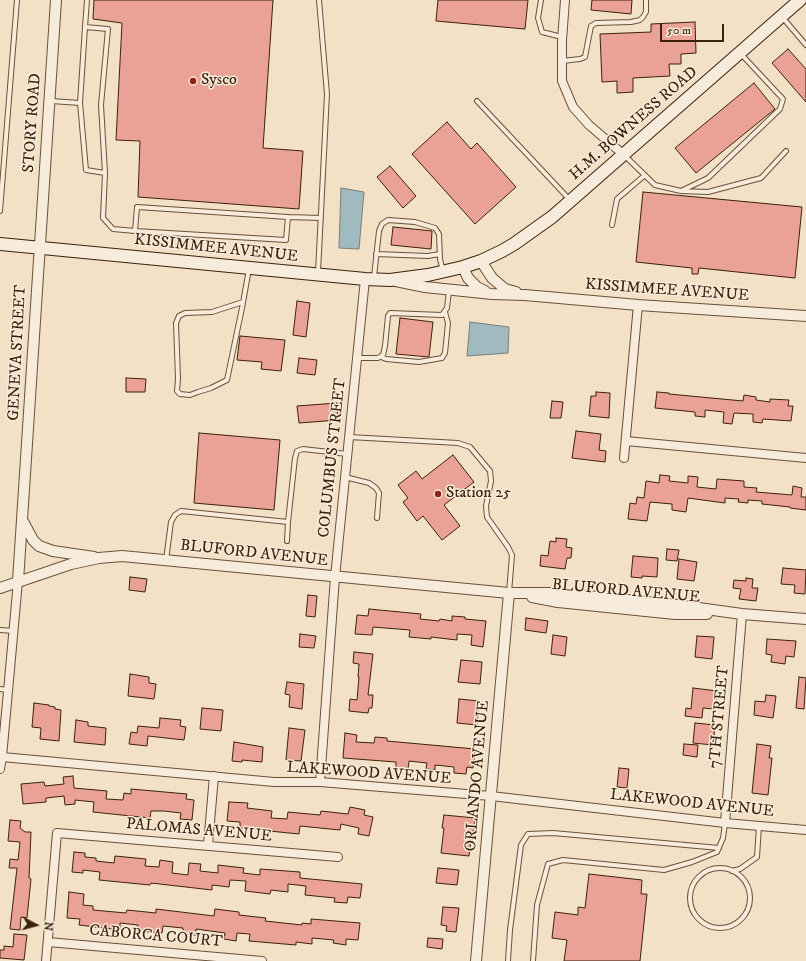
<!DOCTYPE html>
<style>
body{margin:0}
#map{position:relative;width:806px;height:961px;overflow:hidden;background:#f2e0c7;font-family:"IM FELL DW Pica",serif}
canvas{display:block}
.north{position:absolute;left:16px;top:905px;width:40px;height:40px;-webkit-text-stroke:3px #f7ebdb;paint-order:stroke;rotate:96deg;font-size:11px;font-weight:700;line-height:16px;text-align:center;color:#3c2109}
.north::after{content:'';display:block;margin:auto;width:14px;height:18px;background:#3c2109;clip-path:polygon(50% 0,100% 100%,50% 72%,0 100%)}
.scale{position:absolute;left:660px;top:24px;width:64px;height:18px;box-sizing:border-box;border:2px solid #3c2109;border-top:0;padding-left:5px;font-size:12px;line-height:14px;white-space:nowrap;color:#3c2109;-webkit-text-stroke:3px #f7ebdb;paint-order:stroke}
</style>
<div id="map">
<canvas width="806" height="961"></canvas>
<div class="north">N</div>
<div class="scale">50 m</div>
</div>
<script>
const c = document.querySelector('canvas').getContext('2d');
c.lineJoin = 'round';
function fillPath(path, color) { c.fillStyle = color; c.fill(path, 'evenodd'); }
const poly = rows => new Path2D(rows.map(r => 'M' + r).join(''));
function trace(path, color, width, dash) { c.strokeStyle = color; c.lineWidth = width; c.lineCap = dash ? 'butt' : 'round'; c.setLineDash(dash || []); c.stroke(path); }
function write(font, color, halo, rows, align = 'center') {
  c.font = font + ' "IM FELL DW Pica",serif'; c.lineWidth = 3; c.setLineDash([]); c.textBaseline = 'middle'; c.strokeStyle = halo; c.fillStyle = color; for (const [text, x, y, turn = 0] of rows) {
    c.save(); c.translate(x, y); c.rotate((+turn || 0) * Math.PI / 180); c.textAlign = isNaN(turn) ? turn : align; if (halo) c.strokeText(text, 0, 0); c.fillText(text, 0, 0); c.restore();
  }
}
const water = poly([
 [341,188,364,192,359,249,339,248,341,188],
 [470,322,509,327,508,353,467,356,470,322]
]);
const building = poly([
 [94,0,273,0,263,148,303,151,299,209,138,197,140,141,116,140,122,23,93,19,94,0],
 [438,0,528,0,525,29,436,21,438,0],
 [592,0,632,0,631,14,591,10,592,0],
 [695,22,696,53,681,54,681,64,669,64,670,76,633,78,633,92,617,93,617,81,602,82,600,34,651,32,651,24,695,22],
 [788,49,806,69,806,102,772,63,788,49],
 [754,83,775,109,696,173,675,148,754,83],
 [447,122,471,149,477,143,516,187,475,224,412,154,447,122],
 [390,166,416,196,403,208,377,177,390,166],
 [643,192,802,207,795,278,699,268,698,274,692,274,692,268,636,262,643,192],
 [393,227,432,231,431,249,391,245,393,227],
 [297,301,310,303,306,337,293,335,297,301],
 [400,318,433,322,429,357,396,354,400,318],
 [240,336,285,340,281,371,261,369,262,362,237,360,240,336],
 [299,358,317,360,315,375,297,373,299,358],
 [126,378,146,379,145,392,126,392,126,378],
 [596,392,610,393,609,418,589,416,591,396,596,396,596,392],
 [657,392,669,393,669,394,743,401,744,395,756,397,756,400,770,402,770,399,789,400,788,406,793,406,791,421,763,419,762,423,753,422,753,414,734,413,732,424,723,423,724,412,705,410,705,417,695,416,695,412,655,408,657,392],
 [552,401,563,402,561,418,550,418,552,401],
 [337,403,338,420,299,423,297,406,337,403],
 [576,431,601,434,599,450,606,451,605,462,572,458,576,431],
 [199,433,280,440,274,510,194,503,199,433],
 [453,455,474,482,444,505,460,526,442,540,423,516,417,521,403,502,408,498,398,485,416,471,422,479,453,455],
 [660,475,670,476,669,481,688,483,688,476,698,477,697,487,716,489,717,479,744,481,744,487,757,488,756,492,792,495,793,486,802,488,801,497,806,497,806,510,790,508,790,507,762,504,762,501,748,500,748,503,738,502,739,499,725,498,725,503,688,498,686,512,672,510,672,504,650,502,647,521,628,519,630,503,636,504,637,497,644,498,646,481,659,483,660,475],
 [556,538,567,539,566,547,572,548,571,558,567,558,565,569,540,566,541,555,548,556,550,541,556,542,556,538],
 [667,549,679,550,677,561,666,560,667,549],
 [633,556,658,558,657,577,642,576,642,578,631,577,633,556],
 [679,559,697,562,694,581,677,579,679,559],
 [783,568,806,570,805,594,794,593,795,585,781,584,783,568],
 [130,577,147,579,145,592,129,590,130,577],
 [746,578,753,579,752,588,758,588,756,601,739,599,741,589,733,588,734,580,746,581,746,578],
 [308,595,317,596,315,617,306,616,308,595],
 [369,609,421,614,420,619,439,621,440,619,452,621,452,616,465,617,465,619,486,621,483,647,471,645,472,635,457,634,457,640,431,637,431,639,409,637,410,630,373,627,372,635,355,634,357,615,368,616,369,609],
 [526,618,548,621,546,633,525,630,526,618],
 [300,634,316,636,314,648,299,647,300,634],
 [553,635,567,637,565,656,551,654,553,635],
 [697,636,714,637,712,659,695,657,697,636],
 [767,639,796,641,794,657,786,656,785,664,771,662,772,655,766,654,767,639],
 [354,652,373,654,368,695,373,695,372,708,369,708,368,713,349,711,350,699,357,700,359,677,358,677,359,664,353,663,354,652],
 [461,660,482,662,480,684,458,682,461,660],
 [130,674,149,677,149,683,156,684,154,699,128,696,130,674],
 [799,677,806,678,804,709,796,708,799,677],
 [287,682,304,684,302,709,289,707,290,695,285,694,287,682],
 [693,688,717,691,715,709,703,708,702,718,685,716,686,708,691,709,693,688],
 [766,695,776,696,773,718,754,715,755,701,765,702,766,695],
 [459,699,479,701,477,725,457,723,459,699],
 [34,703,49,705,49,706,55,707,55,709,61,710,59,741,40,739,41,728,32,727,34,703],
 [202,708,223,710,221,731,200,729,202,708],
 [160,718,181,720,180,726,186,727,184,740,148,736,147,746,129,744,131,732,137,733,138,726,159,728,160,718],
 [76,720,88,722,88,726,106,728,105,745,74,742,76,720],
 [695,723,715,725,713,745,693,743,695,723],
 [289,728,305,730,301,761,286,760,289,728],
 [345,733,357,735,356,742,374,743,375,737,387,738,387,741,475,749,473,768,467,767,466,774,454,773,454,767,435,765,435,770,426,769,427,763,409,761,408,769,396,768,396,762,343,758,345,733],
 [234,742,263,747,262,762,242,760,242,762,232,761,234,742],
 [684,744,698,745,697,757,683,755,684,744],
 [757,744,771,746,769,758,772,758,768,795,752,793,757,744],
 [619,768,629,769,627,788,617,787,619,768],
 [73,776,74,788,107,791,106,799,123,800,124,793,131,794,131,789,187,794,186,799,194,800,192,820,180,819,181,813,164,811,151,811,150,818,93,812,94,802,75,800,75,804,65,805,64,796,46,798,46,802,23,804,21,784,44,782,45,786,64,784,63,777,73,776],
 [229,802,248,803,247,808,272,811,271,818,287,819,288,812,320,815,321,811,348,814,350,807,365,810,364,815,373,817,369,836,358,834,359,828,341,824,340,830,300,826,299,834,240,828,240,822,227,821,229,802],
 [444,815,475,818,474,832,472,831,469,856,441,853,444,828,442,828,444,815],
 [10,820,21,821,20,828,25,832,31,832,29,878,31,879,27,918,21,917,20,930,10,929,17,868,9,868,10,859,18,860,20,842,8,841,10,820],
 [74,852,85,853,85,857,96,858,96,861,114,863,115,856,146,859,145,866,159,867,160,860,173,862,172,873,188,875,189,863,201,864,200,871,218,873,218,865,244,868,243,873,260,875,260,869,300,872,300,878,362,884,360,898,348,897,347,903,334,902,335,898,305,895,306,886,288,884,288,892,271,890,270,894,245,891,246,881,230,880,229,887,212,885,212,890,151,883,150,885,99,880,100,872,83,870,83,873,72,872,74,852],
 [438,868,459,870,457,885,436,883,438,868],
 [589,874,642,880,641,894,647,894,640,961,564,961,567,940,552,938,555,912,578,915,578,907,585,908,589,874],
 [69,892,84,894,83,905,93,906,93,910,126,913,127,910,156,913,156,909,214,916,215,909,239,912,239,915,266,918,265,921,302,925,302,923,311,924,311,919,360,923,358,940,346,939,346,945,333,943,334,940,312,938,312,944,296,942,296,945,249,941,250,934,237,933,236,941,224,939,225,933,196,929,196,935,183,934,183,928,163,926,162,933,137,931,138,925,120,923,120,930,79,925,80,919,67,918,69,892],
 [443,907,459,908,456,932,446,931,447,926,441,925,443,907],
 [14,934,27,935,24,960,0,958,0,950,4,950,4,946,13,947,14,934],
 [428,938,443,939,442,949,427,947,428,938]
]);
const service = poly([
 [541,0,538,18,542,32,562,37],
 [783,18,806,45],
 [85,27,87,0],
 [562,61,580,59,585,57,591,26,596,23,631,22,640,20,643,17,646,12,646,0],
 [51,101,80,103],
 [477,101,570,200],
 [624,155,655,185,681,191,708,178,780,109,783,99,741,54],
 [105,173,101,105,108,29,85,27,80,103,86,170,105,173,103,218,113,229,135,231],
 [681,191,708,192,761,178,786,151],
 [0,211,17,0],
 [288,217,137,207,135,231,286,240,288,217,321,218],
 [612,225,617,199,645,175],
 [376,254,428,256,440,254],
 [318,272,327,94,319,0],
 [374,277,379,231,382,224,388,220,415,222,435,228,439,234,440,259,443,271],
 [243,302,212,312,185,313,179,316,176,323,178,379,177,391,180,394,190,395,198,392,211,388,227,380,242,308,249,269],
 [381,357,386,359,419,362,442,358,445,353,448,323,445,312],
 [357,358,378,358,383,355,385,346,388,316,390,313,442,315,447,308,449,291],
 [349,437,458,443,470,447,490,471,491,481,486,506,487,517,508,547,512,555,509,593],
 [345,477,369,483,376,488,379,493,377,518],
 [287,541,288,522],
 [166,560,171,522,175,515,181,511,288,522,295,458,297,451,303,449,347,454],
 [0,630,14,631],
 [0,689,8,690],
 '690 898a30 30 0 1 1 60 0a30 30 0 1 1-60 0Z',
 [732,871,740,869,757,857,759,826],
 [508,961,510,930,521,845,528,834,553,833,719,848],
 [533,961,537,905,548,864,563,860,664,870,692,862,717,852,723,838,725,823]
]);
const minor = poly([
 [565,0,562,40,562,81,573,107,589,125,624,155],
 [626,441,806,458],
 [624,458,638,305],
 [2,757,274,782,320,782,491,796,725,823,806,830],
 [0,769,2,757,18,581],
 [320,782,335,577,365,279],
 [725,823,742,614],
 [208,845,214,776],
 [48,942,262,961],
 [46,961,57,833,338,857]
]);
const tertiary = poly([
 [481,261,492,278,505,289,516,292],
 [463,267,468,278,477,287,485,291],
 [396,281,425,287,492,294,525,295,638,305,806,316],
 [24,523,33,540,39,546,53,551,94,557],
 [18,581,56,0],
 [0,588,71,564,99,558,122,556,509,593,558,593,677,605,742,614,806,619],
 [532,597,558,602,675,614,707,614],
 [476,961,509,593]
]);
const secondary = poly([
 [0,244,365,279,390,280,428,275,463,267,481,261,502,251,514,244,552,217,800,0]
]);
const markers = [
 [193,81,4,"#8f2418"],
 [438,494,4,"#8f2418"]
];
const poiNames = [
 ["Sysco",201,81],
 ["Station 25",446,494]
];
const streetNames = [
 ["STORY ROAD",33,123,-86],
 ["H.M. BOWNESS ROAD",634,124,-41],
 ["KISSIMMEE AVENUE",216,249,6],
 ["KISSIMMEE AVENUE",667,291,4],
 ["GENEVA STREET",18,353,-87],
 ["COLUMBUS STREET",333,458,-84],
 ["BLUFORD AVENUE",254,554,6],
 ["BLUFORD AVENUE",626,592,5],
 ["7TH STREET",720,717,-85],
 ["LAKEWOOD AVENUE",369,774,4],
 ["ORLANDO AVENUE",478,776,-85],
 ["LAKEWOOD AVENUE",692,804,6],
 ["PALOMAS AVENUE",199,831,5],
 ["CABORCA COURT",156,937,5]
];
fillPath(water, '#a0bac0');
trace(water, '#787d77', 1);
fillPath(building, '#eaa296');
trace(building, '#3c2109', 1);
trace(service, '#6a5138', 6);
trace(minor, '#6a5138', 10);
trace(tertiary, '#6a5138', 12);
trace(secondary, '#3c2109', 14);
trace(service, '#f7ebdb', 4);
trace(minor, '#f7ebdb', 8);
trace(tertiary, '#f7ebdb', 10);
trace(secondary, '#f7ebdb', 12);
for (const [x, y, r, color] of markers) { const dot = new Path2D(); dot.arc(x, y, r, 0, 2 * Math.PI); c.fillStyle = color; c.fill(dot); trace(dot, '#f7ebdb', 1.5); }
write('16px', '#3c2109', '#f7ebdb', poiNames, 'left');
write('16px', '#3c2109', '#f7ebdb', streetNames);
</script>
